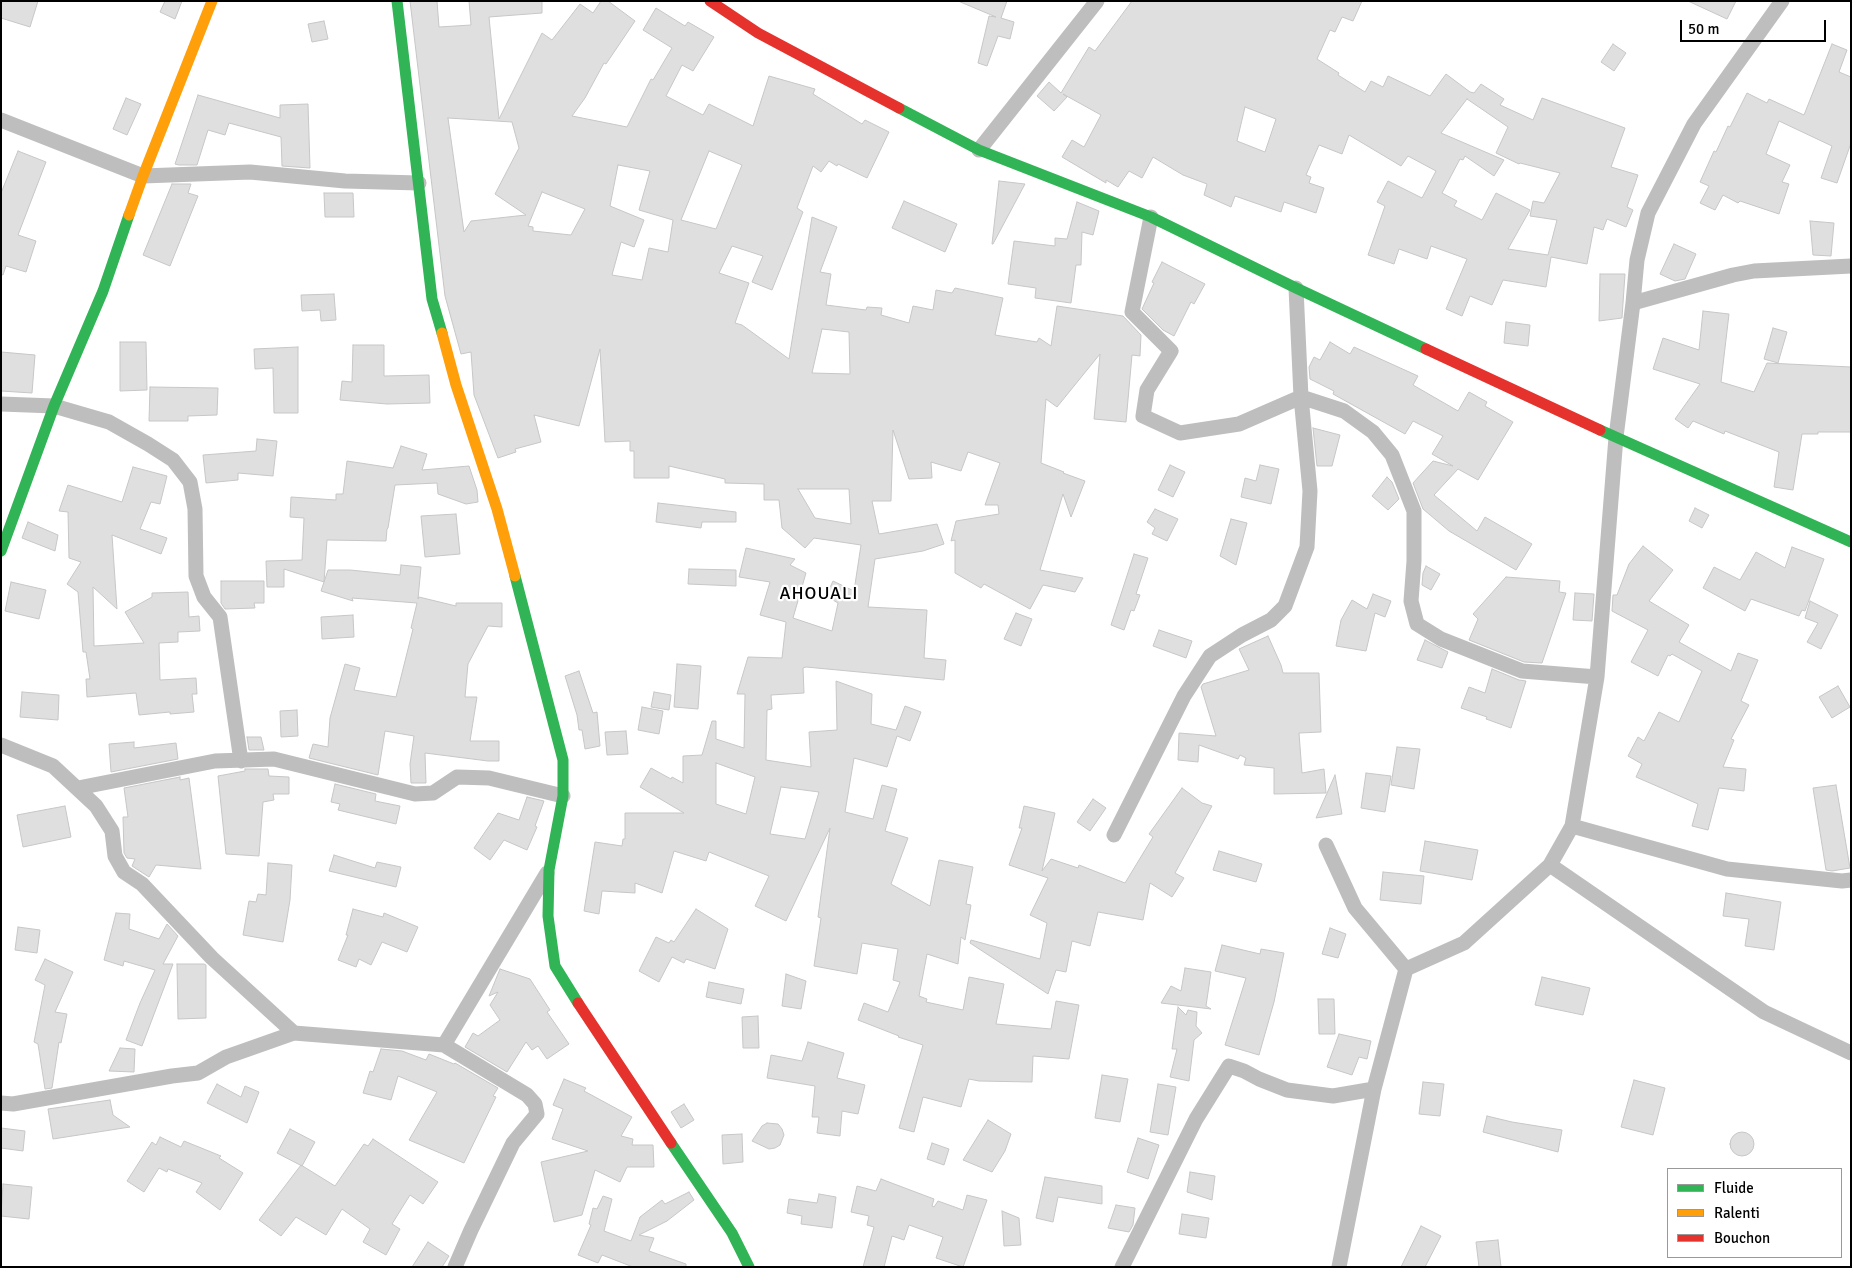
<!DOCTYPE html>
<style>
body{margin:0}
#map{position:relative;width:1852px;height:1268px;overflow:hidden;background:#fff;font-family:Signika,sans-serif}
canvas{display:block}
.frame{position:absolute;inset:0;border:2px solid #000;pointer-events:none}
.legend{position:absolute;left:1667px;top:1168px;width:175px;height:90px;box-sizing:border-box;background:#fff;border:1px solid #999;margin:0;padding:6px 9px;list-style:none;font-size:15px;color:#000}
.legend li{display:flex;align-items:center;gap:10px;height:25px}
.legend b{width:25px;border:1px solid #999}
.scale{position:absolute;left:1680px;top:20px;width:146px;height:22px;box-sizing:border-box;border:2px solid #000;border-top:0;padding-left:6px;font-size:15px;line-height:18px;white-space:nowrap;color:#000;-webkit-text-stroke:4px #fff;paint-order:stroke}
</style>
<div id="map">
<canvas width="1852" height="1268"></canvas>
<div class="frame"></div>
<ul class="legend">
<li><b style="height:6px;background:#30b455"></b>Fluide</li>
<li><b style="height:6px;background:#ff9f0a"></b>Ralenti</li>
<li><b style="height:6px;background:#e5322d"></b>Bouchon</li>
</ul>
<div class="scale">50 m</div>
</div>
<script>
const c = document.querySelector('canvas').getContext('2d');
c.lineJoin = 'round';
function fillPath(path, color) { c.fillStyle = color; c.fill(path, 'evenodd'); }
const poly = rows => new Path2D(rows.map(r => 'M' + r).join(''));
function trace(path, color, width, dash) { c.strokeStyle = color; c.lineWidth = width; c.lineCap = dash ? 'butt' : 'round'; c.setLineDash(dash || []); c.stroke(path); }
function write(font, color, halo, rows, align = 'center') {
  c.font = font + ' Signika,sans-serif'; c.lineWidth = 4.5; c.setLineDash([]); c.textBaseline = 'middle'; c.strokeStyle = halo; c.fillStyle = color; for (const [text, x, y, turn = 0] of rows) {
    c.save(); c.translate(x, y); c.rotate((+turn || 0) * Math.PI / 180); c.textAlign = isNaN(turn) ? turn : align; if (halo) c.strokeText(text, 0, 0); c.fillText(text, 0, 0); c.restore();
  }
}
const building = poly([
 [1,1,38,1,30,27,1,18,1,1],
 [165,1,182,1,175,19,160,12,165,1],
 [410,1,437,1,439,27,471,25,469,1,542,1,542,13,489,17,499,119,542,33,552,40,580,4,593,13,601,1,608,1,635,21,606,64,604,63,585,98,572,116,627,127,651,79,653,80,672,48,643,30,656,8,685,26,688,22,714,37,693,71,682,65,666,96,703,115,709,104,753,126,769,76,815,89,813,94,862,124,865,120,889,132,867,178,838,164,837,166,829,161,821,172,813,166,797,208,803,212,772,290,752,282,763,256,732,246,719,273,749,283,735,323,742,325,789,359,812,217,837,227,820,272,831,274,826,305,866,310,867,307,882,308,881,315,909,323,913,306,933,310,936,290,952,293,955,288,1003,298,995,335,1037,342,1039,338,1051,346,1057,306,1123,316,1141,335,1140,356,1132,355,1126,422,1094,419,1100,354,1057,407,1046,399,1041,463,1064,472,1063,473,1085,481,1071,517,1063,494,1040,570,1083,578,1075,592,1043,585,1030,609,984,584,981,588,955,573,955,540,951,541,956,521,999,514,998,505,985,505,1000,463,968,452,961,471,931,462,932,478,909,479,893,430,891,501,872,501,879,534,937,524,944,544,923,551,875,559,868,607,927,610,924,658,946,660,944,680,806,667,803,668,804,693,771,695,772,709,767,710,766,760,811,767,809,732,837,730,836,681,872,694,871,724,896,730,905,706,921,712,910,741,897,736,887,767,854,758,845,812,873,819,882,785,897,789,885,831,908,838,891,884,930,906,939,860,973,867,966,904,971,905,965,940,961,937,958,964,927,954,919,996,927,999,926,1002,963,1010,969,977,1004,984,996,1024,1051,1029,1056,1001,1079,1005,1069,1059,1033,1056,1032,1082,979,1081,969,1079,961,1107,923,1097,914,1132,899,1128,923,1045,898,1037,899,1036,858,1020,864,1003,888,1012,900,982,893,980,898,949,862,943,857,974,814,966,821,918,818,917,830,828,786,921,755,906,769,876,709,852,706,861,674,851,662,893,635,883,635,893,602,891,599,914,584,911,595,842,622,846,623,839,625,839,625,813,684,813,640,787,651,768,671,779,672,777,683,783,683,756,702,755,712,721,716,721,716,739,744,748,745,694,737,694,748,657,782,658,786,622,760,615,770,582,739,577,746,548,795,559,790,565,806,573,793,618,832,631,838,603,826,596,833,581,854,591,861,545,814,538,805,548,782,528,779,500,764,500,764,484,725,483,725,479,669,466,669,478,634,478,634,451,630,451,630,441,605,442,600,349,579,426,534,415,541,442,515,449,516,452,498,458,474,395,471,352,461,354,445,296,410,1],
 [448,118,512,122,519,148,495,194,526,215,471,221,464,232,448,118],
 [709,151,742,165,716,229,681,220,709,151],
 [618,165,650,171,639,210,673,220,668,252,649,248,642,280,612,275,621,242,634,247,644,220,610,206,618,165],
 [542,192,585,209,571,235,533,231,533,227,528,226,542,192],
 [822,329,849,332,850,374,812,373,822,329],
 [798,489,849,489,851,524,815,518,798,489],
 [716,763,755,777,746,814,716,804,716,763],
 [781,787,819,792,805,839,770,834,781,787],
 [958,1,1007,1,1001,18,1014,22,1010,39,998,36,987,66,978,63,989,16,996,17,958,1],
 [1132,1,1362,1,1353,21,1342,17,1335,32,1330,30,1317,59,1339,73,1338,75,1365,92,1371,81,1383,87,1388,76,1430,96,1446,74,1470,92,1474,93,1481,84,1504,99,1500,105,1533,120,1542,98,1625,128,1611,167,1638,175,1627,207,1633,210,1626,227,1607,219,1603,230,1594,227,1587,264,1551,257,1546,287,1503,280,1492,305,1470,296,1462,316,1446,309,1467,259,1431,246,1427,259,1399,249,1394,264,1368,255,1385,206,1377,202,1388,181,1422,198,1436,171,1408,156,1401,166,1349,135,1342,154,1319,145,1306,175,1311,177,1309,183,1324,188,1316,213,1284,202,1281,212,1235,196,1231,207,1204,195,1207,184,1183,175,1153,157,1142,178,1129,171,1118,187,1106,180,1106,183,1062,157,1072,140,1084,147,1101,115,1063,94,1067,97,1054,111,1037,96,1049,82,1061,93,1089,47,1095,51,1132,1],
 [1467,99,1508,127,1496,153,1519,164,1520,163,1560,173,1544,203,1533,201,1530,216,1557,220,1548,255,1508,249,1530,210,1496,193,1482,220,1454,206,1457,201,1442,193,1460,159,1463,160,1465,156,1494,176,1504,160,1441,133,1467,99],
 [1245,107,1276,119,1265,152,1237,141,1245,107],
 [1688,1,1736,1,1727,19,1688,1],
 [324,21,328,39,312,42,308,24,324,21],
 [1613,44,1626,53,1614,71,1601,62,1613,44],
 [1832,44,1847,50,1839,72,1851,77,1851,143,1837,183,1821,178,1832,146,1779,121,1766,154,1790,165,1782,182,1789,184,1779,214,1740,201,1738,203,1723,195,1715,210,1700,203,1709,186,1700,182,1714,151,1716,152,1728,126,1730,127,1747,93,1767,103,1769,99,1804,115,1832,44],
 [198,95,280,118,280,105,308,104,310,168,282,166,281,137,229,123,225,135,208,130,197,165,179,165,175,164,198,95],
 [126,98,141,104,127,135,113,129,126,98],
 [18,151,46,162,18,235,36,241,26,272,6,266,3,275,1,274,1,193,18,151],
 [999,181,1025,184,993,244,992,244,999,181],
 [172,184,191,184,188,193,198,196,170,266,143,255,172,184],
 [324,193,353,193,354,217,325,217,324,193],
 [904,201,957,224,945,252,892,228,904,201],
 [1077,202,1099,211,1093,235,1082,232,1081,265,1076,265,1071,303,1035,298,1036,288,1008,284,1014,241,1055,246,1055,238,1067,239,1077,202],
 [1810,221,1834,223,1831,256,1813,255,1810,221],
 [1674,244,1696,254,1685,279,1675,281,1660,274,1674,244],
 [1162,262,1205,284,1194,304,1191,302,1174,336,1163,330,1142,309,1154,283,1152,282,1162,262],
 [1600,274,1625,274,1622,318,1599,321,1600,274],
 [334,294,336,320,321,321,320,310,302,311,301,295,334,294],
 [1703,311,1729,314,1721,382,1754,392,1767,363,1851,367,1851,432,1818,432,1818,434,1802,434,1793,490,1774,487,1779,452,1725,431,1724,434,1693,421,1688,428,1675,419,1700,384,1653,369,1663,338,1699,350,1703,311],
 [1506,322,1530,325,1528,346,1504,343,1506,322],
 [1773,328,1787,332,1778,363,1764,359,1773,328],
 [120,342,146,342,147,390,120,391,120,342],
 [1330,342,1350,354,1354,347,1418,376,1413,385,1458,411,1469,392,1487,402,1485,406,1513,422,1478,480,1458,469,1434,495,1477,531,1485,517,1532,544,1516,570,1449,531,1423,509,1413,483,1433,461,1453,466,1432,454,1443,436,1413,421,1405,434,1333,394,1334,391,1310,379,1309,367,1314,357,1320,360,1330,342],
 [353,345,384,345,384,376,429,375,430,403,387,404,340,400,342,381,352,382,353,345],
 [298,347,298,413,274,413,273,368,255,369,254,349,298,347],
 [1,352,35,355,32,393,1,391,1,352],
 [150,387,218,388,217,415,188,416,188,421,149,421,150,387],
 [1313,428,1340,435,1332,466,1317,466,1313,428],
 [257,439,277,441,273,476,238,473,238,480,206,483,203,455,256,451,257,439],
 [401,446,427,454,422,470,469,466,477,490,478,502,466,504,438,494,437,483,395,485,388,528,387,529,386,541,327,540,324,582,284,569,284,587,267,587,266,561,302,560,304,518,290,517,291,497,336,500,336,494,343,494,347,461,393,468,401,446],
 [1170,465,1185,472,1173,497,1158,490,1170,465],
 [1260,465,1279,469,1271,504,1241,497,1245,478,1256,481,1260,465],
 [133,467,167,476,160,504,151,502,140,529,167,538,161,554,112,535,117,609,93,587,94,646,144,643,125,612,152,597,152,593,188,592,189,617,199,616,200,631,178,632,178,642,159,643,160,680,196,678,197,694,192,694,194,712,170,714,170,712,139,715,136,693,87,697,86,679,90,679,86,652,83,652,78,592,67,584,81,562,69,558,68,512,59,511,68,485,122,502,133,467],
 [1387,477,1392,482,1399,499,1388,510,1372,496,1387,477],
 [658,503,736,512,736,522,702,522,701,528,656,522,658,503],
 [1695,508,1709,515,1702,528,1689,521,1695,508],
 [1155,509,1178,519,1167,541,1152,534,1155,528,1147,522,1155,509],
 [456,514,460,554,425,557,421,516,456,514],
 [1231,519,1247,523,1236,565,1220,556,1231,519],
 [28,522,58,535,55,551,22,538,28,522],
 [1643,546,1673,570,1649,601,1689,625,1679,642,1731,671,1738,653,1758,660,1741,701,1749,705,1731,739,1734,740,1723,767,1746,769,1744,791,1719,788,1708,830,1692,826,1698,804,1636,777,1642,764,1628,756,1638,737,1644,741,1659,712,1679,722,1702,671,1672,654,1670,656,1668,655,1658,676,1631,662,1648,630,1612,611,1613,595,1617,595,1629,564,1643,546],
 [1792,547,1824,559,1805,611,1802,610,1799,616,1751,599,1745,611,1703,588,1714,567,1740,580,1756,552,1785,568,1792,547],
 [1134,554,1148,558,1136,594,1140,595,1134,611,1131,610,1124,630,1111,625,1134,554],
 [401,565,421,567,418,599,419,597,456,606,456,603,502,603,502,627,488,626,468,664,465,697,477,697,470,741,499,741,499,761,488,761,425,753,426,783,411,783,410,764,414,736,385,731,378,775,309,758,313,744,328,747,330,718,345,664,360,668,354,690,396,697,413,629,411,628,417,603,352,598,353,601,321,591,328,570,350,570,400,575,401,565],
 [1426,566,1440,574,1431,590,1422,585,1423,573,1426,566],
 [689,569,736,570,736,586,688,584,689,569],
 [1506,577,1560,581,1559,592,1566,593,1542,663,1524,662,1469,640,1478,619,1473,614,1506,577],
 [221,581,264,581,264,603,254,603,255,608,225,609,221,603,221,581],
 [11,582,46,590,39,619,5,611,11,582],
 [1575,593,1594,594,1592,621,1573,620,1575,593],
 [1373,594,1391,601,1385,617,1375,613,1366,651,1336,646,1341,620,1352,600,1367,609,1373,594],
 [1810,601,1838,615,1821,649,1807,642,1818,623,1805,618,1810,601],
 [1016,613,1032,619,1021,646,1004,639,1016,613],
 [353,615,354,637,322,639,321,617,353,615],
 [1159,630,1192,641,1186,658,1153,646,1159,630],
 [1268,636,1281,665,1283,673,1319,673,1321,732,1299,733,1302,773,1324,769,1326,793,1274,794,1274,768,1244,765,1246,758,1240,755,1238,759,1199,745,1198,762,1178,760,1179,733,1216,736,1201,687,1203,684,1249,670,1239,649,1268,636],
 [1425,640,1448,652,1442,668,1417,660,1425,640],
 [677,664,701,666,698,709,674,707,677,664],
 [1492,669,1519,680,1526,681,1511,728,1486,719,1487,717,1461,708,1469,687,1485,693,1492,669],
 [579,671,593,713,597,712,600,746,585,749,582,730,579,730,577,715,565,676,579,671],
 [1838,686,1850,707,1832,718,1819,697,1838,686],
 [22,692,59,695,58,720,20,717,22,692],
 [654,692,671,695,669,710,651,707,654,692],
 [642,707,663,711,659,734,638,730,642,707],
 [297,710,298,736,281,737,280,711,297,710],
 [626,731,628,754,607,755,605,732,626,731],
 [247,737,261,737,264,750,249,750,247,737],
 [134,742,134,748,176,743,178,759,111,772,109,744,134,742],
 [1397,747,1420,749,1414,789,1391,785,1397,747],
 [245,769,268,769,269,776,289,777,289,794,273,794,274,800,263,802,259,856,226,854,218,776,245,771,245,769],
 [1366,773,1391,776,1385,812,1361,808,1366,773],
 [1335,775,1342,814,1316,818,1335,775],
 [180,777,180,780,189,778,201,869,156,865,149,877,132,866,135,859,127,858,124,853,123,817,128,817,124,788,180,777],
 [335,784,376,794,375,801,400,806,396,824,338,810,340,804,331,802,335,784],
 [1836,785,1850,868,1832,871,1826,870,1813,788,1836,785],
 [1182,788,1202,803,1212,806,1175,873,1184,878,1172,897,1150,883,1143,920,1098,912,1090,946,1072,941,1066,972,1056,970,1048,994,970,943,971,940,1040,959,1047,923,1030,915,1048,878,1009,865,1022,828,1019,828,1024,806,1055,813,1042,871,1051,859,1078,868,1079,865,1125,883,1153,837,1149,834,1182,788],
 [527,797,544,801,535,826,537,827,527,850,504,840,490,860,474,848,498,813,519,820,527,797],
 [1093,799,1106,808,1090,831,1077,822,1093,799],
 [65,806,71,837,23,847,17,815,65,806],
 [1425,841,1478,850,1472,880,1420,871,1425,841],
 [1219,851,1262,864,1256,882,1213,870,1219,851],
 [334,855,375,868,377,862,401,867,396,887,329,871,334,855],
 [268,863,292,865,290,900,283,942,243,935,249,901,256,902,258,894,266,895,268,863],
 [1383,872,1424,876,1421,904,1380,900,1383,872],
 [1726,893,1781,902,1774,950,1745,946,1749,919,1723,916,1726,893],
 [353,909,383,917,384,913,418,927,407,952,382,942,371,965,359,959,356,967,338,960,348,935,346,935,353,909],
 [696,909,728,929,715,969,686,959,684,963,672,957,659,982,639,971,656,937,669,943,671,940,674,942,696,909],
 [116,913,130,914,129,929,159,939,167,924,178,936,163,964,173,964,142,1046,126,1040,140,1003,155,970,124,961,123,966,104,960,116,913],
 [18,927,40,930,37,953,15,950,18,927],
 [1330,928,1346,934,1338,958,1322,954,1330,928],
 [1222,945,1260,954,1261,949,1284,953,1274,1002,1259,1055,1225,1045,1246,978,1215,971,1222,945],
 [45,959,73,972,55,1012,67,1014,61,1043,59,1042,52,1088,45,1089,38,1044,34,1042,45,985,35,980,45,959],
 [177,964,204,964,206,965,206,1018,178,1019,177,964],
 [1185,968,1211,972,1206,1006,1211,1009,1161,1003,1171,986,1181,991,1185,968],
 [500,969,530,979,550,1010,547,1012,569,1044,547,1059,538,1046,532,1050,526,1042,507,1072,465,1047,473,1033,478,1036,500,1020,490,1005,498,992,489,996,500,969],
 [786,974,806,981,801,1009,782,1006,786,974],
 [1542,977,1590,988,1583,1015,1535,1005,1542,977],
 [709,982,744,989,741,1004,706,997,709,982],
 [1318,999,1334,999,1335,1034,1319,1034,1318,999],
 [1178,1007,1186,1015,1188,1010,1197,1012,1196,1026,1202,1033,1194,1040,1189,1081,1170,1077,1177,1049,1172,1049,1178,1007],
 [758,1016,759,1048,743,1048,742,1017,758,1016],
 [1339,1034,1371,1041,1367,1059,1359,1057,1352,1075,1327,1067,1339,1034],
 [808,1042,844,1053,837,1078,865,1085,858,1114,842,1111,840,1136,817,1133,819,1117,812,1117,815,1086,767,1078,771,1055,802,1061,808,1042],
 [120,1048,135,1049,134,1072,109,1071,120,1048],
 [381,1049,402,1051,426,1060,429,1054,454,1064,455,1063,498,1088,493,1096,496,1097,464,1163,409,1140,437,1092,398,1076,391,1100,363,1093,370,1071,373,1072,381,1049],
 [1102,1075,1128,1079,1120,1122,1095,1118,1102,1075],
 [564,1079,586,1088,584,1091,632,1117,621,1136,633,1139,632,1145,653,1145,654,1167,627,1167,620,1182,595,1170,582,1215,554,1222,541,1162,588,1151,552,1139,563,1109,553,1105,564,1079],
 [1634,1080,1665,1088,1653,1135,1621,1127,1634,1080],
 [1423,1082,1444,1084,1440,1116,1419,1114,1423,1082],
 [217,1084,241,1097,245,1086,259,1092,247,1123,207,1103,217,1084],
 [1158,1084,1176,1087,1168,1135,1150,1132,1158,1084],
 [110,1100,113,1115,130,1127,53,1139,48,1109,110,1100],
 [684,1104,694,1120,681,1128,671,1112,684,1104],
 [1487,1116,1512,1122,1562,1130,1558,1152,1483,1132,1487,1116],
 [988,1120,1011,1134,1005,1151,992,1172,963,1160,988,1120],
 [767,1123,778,1124,782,1129,784,1135,780,1145,775,1148,769,1149,752,1141,762,1126,767,1123],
 [1,1128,25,1131,23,1151,1,1148,1,1128],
 [290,1129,315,1142,302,1166,277,1153,290,1129],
 '1730 1144a12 12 0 1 1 24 0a12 12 0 1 1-24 0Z',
 [742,1134,743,1162,723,1164,722,1135,742,1134],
 [160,1137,181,1147,184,1141,221,1156,219,1158,243,1173,220,1210,196,1192,202,1183,168,1169,167,1172,159,1168,144,1192,127,1181,152,1142,156,1145,160,1137],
 [1138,1138,1159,1145,1148,1179,1127,1172,1138,1138],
 [373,1139,438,1182,423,1204,410,1195,392,1224,400,1229,386,1255,363,1242,370,1229,342,1209,326,1235,296,1217,281,1236,259,1220,301,1165,335,1186,364,1144,368,1146,373,1139],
 [932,1143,949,1149,944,1165,927,1159,932,1143],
 [1190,1172,1215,1176,1212,1200,1187,1192,1190,1172],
 [1045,1177,1102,1186,1102,1204,1058,1197,1053,1222,1036,1218,1045,1177],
 [881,1179,934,1199,932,1206,934,1207,938,1201,963,1210,967,1195,987,1200,963,1267,936,1258,943,1237,909,1225,904,1240,892,1236,884,1267,863,1267,874,1227,867,1225,869,1216,851,1212,857,1186,876,1191,881,1179],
 [3,1184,32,1187,29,1219,1,1216,3,1184],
 [689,1192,694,1200,667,1221,639,1235,654,1238,649,1251,686,1264,686,1267,633,1267,602,1255,598,1263,578,1255,591,1225,589,1224,593,1208,597,1209,603,1196,612,1199,604,1231,631,1241,640,1217,662,1200,665,1204,689,1192],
 [819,1194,836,1197,832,1228,801,1224,802,1216,787,1213,789,1199,817,1203,819,1194],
 [1116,1205,1135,1208,1133,1225,1129,1232,1108,1228,1116,1205],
 [1002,1211,1019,1218,1021,1245,1004,1246,1002,1211],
 [1182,1214,1209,1218,1206,1238,1179,1234,1182,1214],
 [1421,1226,1441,1236,1425,1267,1401,1267,1421,1226],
 [1498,1240,1501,1267,1479,1267,1476,1242,1498,1240],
 [428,1242,449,1256,442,1267,412,1267,428,1242]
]);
const street = poly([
 [1,120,143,176,250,172,345,181,419,183],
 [979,150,1097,1],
 [1151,217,1132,312,1171,351,1147,390,1143,416,1180,433,1239,424,1301,397,1344,411,1373,432,1392,455,1414,511,1414,561,1411,601,1417,624,1441,639,1522,671,1597,677],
 [1633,303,1733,275,1754,271,1851,266],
 [1,404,54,406,109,422,148,444,173,460,190,482,195,509,196,576,204,597,220,617,241,761],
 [1,745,53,766,96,806,112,831,115,856,124,872,142,884,212,958,294,1033],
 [78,788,215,761,274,759,415,794,433,793,457,777,489,778,563,796],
 [1572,826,1727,869,1842,881,1851,880],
 [1114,835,1184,696,1210,656,1242,635,1271,620,1285,606,1307,547,1310,491,1301,397,1296,288],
 [1326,845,1355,908,1406,969,1464,943,1550,865,1572,826,1597,677,1616,437,1633,303,1637,260,1648,213,1694,124,1782,1],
 [1550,865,1764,1012,1851,1053],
 [444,1045,547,873],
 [1,1103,13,1104,172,1076,198,1073,226,1057,294,1033,444,1045,527,1095,535,1104,537,1114,513,1143,471,1230,455,1267],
 [1122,1267,1196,1119,1229,1066,1244,1071,1259,1079,1287,1090,1333,1096,1374,1089],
 [1339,1267,1374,1089,1406,969]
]);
const fast = poly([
 [397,1,432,299,442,333],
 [899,108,979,150,1151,217,1296,288,1426,349],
 [1600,430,1851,542],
 [1,551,54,406,103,291,129,215],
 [515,576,563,760,563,796,549,870,548,916,555,966,578,1003],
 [671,1143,732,1233,749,1267]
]);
const slow = poly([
 [129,215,143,176,212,1],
 [442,333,456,385,497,509,515,576]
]);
const jam = poly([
 [710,1,758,33,899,108],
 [1426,349,1600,430],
 [578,1003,671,1143]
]);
const quarterNames = [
 ["AHOUALI",819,594]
];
fillPath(building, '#dfdfdf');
trace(building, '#c7c7c7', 1);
trace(street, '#bebebe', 15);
trace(fast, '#30b455', 11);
trace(slow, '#ff9f0a', 11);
trace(jam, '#e5322d', 11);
c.letterSpacing = '1px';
write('18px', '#000', '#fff', quarterNames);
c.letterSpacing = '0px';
</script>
